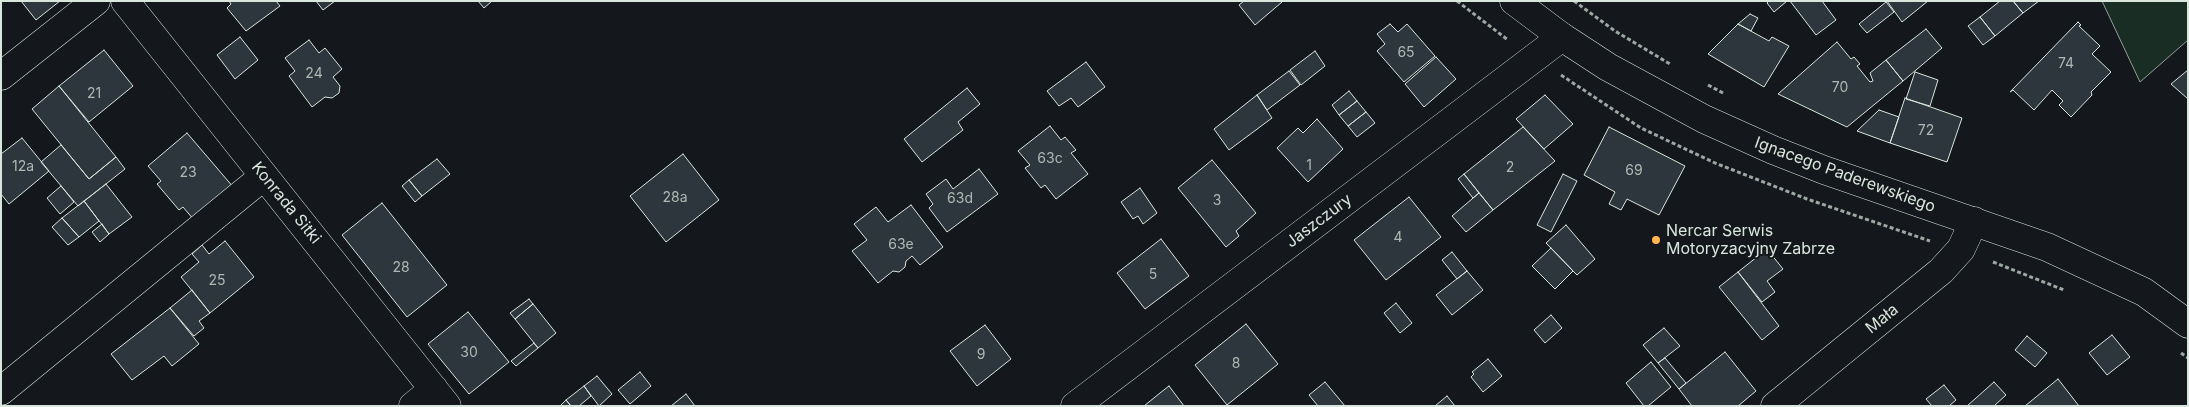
<!DOCTYPE html>
<meta charset="utf-8">
<style>
body{margin:0}
#map{position:relative;width:2189px;height:407px;overflow:hidden;background:#14181c;font-family:Inter,sans-serif}
canvas{display:block}
.frame{position:absolute;inset:0;border:2px solid #d8e6dc;pointer-events:none}
</style>
<div id="map">
<canvas width="2189" height="407"></canvas>
<div class="frame"></div>
</div>
<script>
const c = document.querySelector('canvas').getContext('2d');
c.lineJoin = 'round';
function fillPath(path, color) { c.fillStyle = color; c.fill(path, 'evenodd'); }
const poly = rows => new Path2D(rows.map(r => 'M' + r).join(''));
function trace(path, color, width, dash) { c.strokeStyle = color; c.lineWidth = width; c.lineCap = dash ? 'butt' : 'round'; c.setLineDash(dash || []); c.stroke(path); }
function write(font, color, halo, rows, align = 'center') {
  c.font = font + ' Inter,sans-serif'; c.lineWidth = 4; c.setLineDash([]); c.textBaseline = 'middle'; c.strokeStyle = halo; c.fillStyle = color; for (const [text, x, y, turn = 0] of rows) {
    c.save(); c.translate(x, y); c.rotate((+turn || 0) * Math.PI / 180); c.textAlign = isNaN(turn) ? turn : align; if (halo) c.strokeText(text, 0, 0); c.fillText(text, 0, 0); c.restore();
  }
}
const green = poly([
 [2102,1,2188,1,2188,40,2140,82,2102,1]
]);
const building = poly([
 [21,1,60,1,36,20,21,1],
 [229,1,276,1,280,6,246,31,227,8,231,4,229,1],
 [316,1,335,1,323,10,316,1],
 [478,1,492,1,484,8,478,1],
 [1244,1,1281,1,1282,2,1255,25,1239,5,1244,1],
 [1769,1,1787,1,1774,12,1767,3,1769,1],
 [1790,1,1822,1,1836,20,1816,35,1790,1],
 [1887,1,1928,1,1902,22,1887,1],
 [2000,1,2013,1,2023,13,1995,36,1980,17,2000,1],
 [2013,1,2039,1,2023,13,2013,1],
 [1886,2,1894,12,1867,33,1859,24,1886,2],
 [1750,14,1758,18,1751,31,1738,24,1750,14],
 [1980,17,1995,36,1983,45,1968,26,1980,17],
 [2078,22,2081,25,2079,26,2100,46,2092,54,2111,72,2091,92,2092,95,2071,117,2059,105,2063,101,2052,90,2034,110,2013,90,2010,92,2078,22],
 [1390,24,1398,32,1407,24,1435,56,1404,82,1377,51,1385,44,1377,34,1390,24],
 [1738,24,1769,41,1772,37,1789,46,1764,87,1708,54,1738,24],
 [1926,29,1942,48,1903,81,1886,60,1926,29],
 [240,37,258,60,235,79,217,55,240,37],
 [309,40,319,53,325,48,342,69,333,77,340,86,339,93,332,98,325,97,312,107,289,76,295,71,285,58,309,40],
 [1837,42,1851,59,1854,57,1860,64,1857,66,1870,82,1873,81,1870,73,1886,60,1903,81,1847,127,1778,94,1837,42],
 [104,50,133,86,89,122,59,86,104,50],
 [1315,51,1325,66,1301,85,1290,70,1315,51],
 [1436,57,1456,79,1424,107,1405,84,1436,57],
 [1086,62,1105,87,1078,107,1071,98,1059,106,1047,91,1086,62],
 [2188,70,2188,99,2171,84,2188,70],
 [1289,71,1300,85,1267,110,1257,95,1289,71],
 [1915,72,1938,80,1930,106,1906,99,1915,72],
 [59,86,116,157,89,179,32,109,59,86],
 [967,88,980,104,958,122,963,130,922,162,904,139,967,88],
 [1349,91,1357,101,1339,115,1332,105,1349,91],
 [1257,95,1272,118,1229,150,1214,129,1257,95],
 [1545,95,1573,124,1544,149,1516,119,1545,95],
 [1905,98,1962,118,1947,162,1890,143,1905,98],
 [1357,101,1366,112,1348,126,1339,115,1357,101],
 [1879,110,1899,117,1890,143,1857,131,1879,110],
 [1366,112,1375,123,1357,137,1348,126,1366,112],
 [1317,119,1343,149,1308,182,1277,148,1298,128,1303,133,1317,119],
 [1050,126,1061,140,1065,137,1076,150,1071,153,1088,174,1056,199,1045,185,1041,188,1025,168,1030,165,1018,151,1050,126],
 [1523,127,1555,161,1493,210,1464,174,1523,127],
 [1609,127,1685,166,1659,215,1627,199,1621,210,1609,204,1615,192,1584,175,1609,127],
 [187,133,234,188,194,220,183,207,179,210,157,184,161,181,148,166,187,133],
 [22,138,49,171,9,204,1,194,1,154,22,138],
 [61,145,89,179,116,157,125,169,78,206,41,162,61,145],
 [683,154,719,200,666,242,630,196,683,154],
 [437,159,450,174,422,196,409,180,437,159],
 [1212,160,1256,213,1236,231,1239,236,1226,247,1178,188,1212,160],
 [979,169,998,194,947,232,929,208,933,204,926,194,946,179,953,189,979,169],
 [1464,174,1479,193,1473,198,1458,179,1464,174],
 [1563,174,1577,181,1551,232,1537,225,1563,174],
 [409,180,422,196,415,202,402,186,409,180],
 [106,184,132,217,109,234,84,201,106,184],
 [61,186,74,202,60,214,47,198,61,186],
 [1140,188,1157,213,1143,224,1138,216,1133,219,1121,202,1140,188],
 [1479,193,1493,210,1466,232,1452,216,1479,193],
 [1409,197,1441,237,1386,280,1354,240,1409,197],
 [84,201,99,221,79,237,62,218,84,201],
 [382,203,447,285,407,317,342,235,382,203],
 [911,205,943,247,920,265,912,256,906,261,905,267,899,272,893,271,878,283,852,251,867,240,854,224,876,207,888,222,911,205],
 [62,218,79,237,68,245,52,227,62,218],
 [102,224,109,234,100,242,92,232,102,224],
 [1566,225,1595,259,1577,275,1546,243,1566,225],
 [1161,239,1189,276,1145,309,1117,273,1161,239],
 [225,241,254,277,210,313,181,277,199,262,192,254,202,245,209,254,225,241],
 [1551,248,1573,271,1555,289,1532,266,1551,248],
 [1767,249,1783,269,1767,281,1775,292,1762,302,1738,272,1767,249],
 [1452,252,1467,271,1457,279,1442,260,1452,252],
 [1467,271,1483,290,1452,315,1436,295,1467,271],
 [1738,272,1779,326,1762,340,1719,287,1738,272],
 [192,290,210,313,199,321,204,328,194,336,170,308,192,290],
 [529,299,533,304,515,319,510,313,529,299],
 [1396,303,1412,323,1400,333,1384,313,1396,303],
 [533,304,556,333,538,348,515,319,533,304],
 [170,308,199,344,172,366,164,356,132,380,111,354,170,308],
 [468,312,509,362,469,394,428,344,468,312],
 [1551,315,1562,328,1545,343,1534,330,1551,315],
 [1246,324,1278,364,1227,405,1195,365,1246,324],
 [985,325,1011,359,977,386,950,351,985,325],
 [1664,328,1680,346,1658,363,1643,345,1664,328],
 [2112,335,2130,357,2107,375,2089,353,2112,335],
 [2027,336,2047,353,2035,367,2015,350,2027,336],
 [534,343,538,348,516,366,511,361,534,343],
 [1725,352,1756,391,1738,406,1692,406,1679,389,1725,352],
 [1665,358,1686,383,1679,389,1658,363,1665,358],
 [1488,359,1502,376,1483,392,1471,377,1474,374,1472,372,1488,359],
 [1651,362,1671,387,1648,406,1644,406,1626,383,1651,362],
 [640,372,651,386,630,404,618,390,640,372],
 [597,376,612,394,599,406,584,386,597,376],
 [2058,379,2079,406,2025,406,2058,379],
 [1325,382,1345,406,1318,406,1309,395,1325,382],
 [1994,382,2006,395,1994,406,1967,406,1994,382],
 [1944,385,1956,400,1949,406,1932,406,1926,399,1944,385],
 [584,386,591,396,579,406,571,406,566,400,584,386],
 [1169,386,1184,406,1144,406,1160,393,1169,386],
 [686,394,695,406,671,406,686,394],
 [1447,396,1455,406,1435,406,1447,396],
 [566,400,571,406,560,406,566,400]
]);
const path = poly([
 [1457,1,1508,40],
 [1574,1,1615,31,1670,64],
 [1561,75,1641,128,1715,163,1807,199,1930,241],
 [1708,85,1723,93],
 [1993,262,2064,290],
 [2181,353,2188,358]
]);
const minor = poly([
 [125,1,447,406],
 [1,76,96,1],
 [1,391,264,176],
 [413,406,434,389],
 [1075,406,1562,37],
 [1775,406,1941,271,1961,249,1974,221]
]);
const major = poly([
 [1514,1,1562,37,1608,67,1704,119,1773,150,1824,170,2047,247,2144,292,2188,324]
]);
const markers = [
 [1656,240,5,"#ffb74d"]
];
const numberNames = [
 ["65",1406,53],
 ["74",2066,64],
 ["24",314,74],
 ["70",1840,88],
 ["21",94,94],
 ["72",1926,131],
 ["63c",1050,159],
 ["1",1309,166],
 ["12a",23,167],
 ["2",1510,168],
 ["69",1634,171],
 ["23",188,173],
 ["28a",675,198],
 ["63d",960,199],
 ["3",1217,201],
 ["4",1398,238],
 ["63e",901,245],
 ["28",401,268],
 ["5",1153,275],
 ["25",217,281],
 ["30",469,353],
 ["9",981,355],
 ["8",1236,364]
];
const streetNames = [
 ["Ignacego Paderewskiego",1845,175,20],
 ["Konrada Sitki",286,203,51],
 ["Jaszczury",1319,221,-37],
 ["Mała",1882,319,-39]
];
const poiNames = [
 ["Nercar Serwis",1666,231],
 ["Motoryzacyjny Zabrze",1666,249]
];
fillPath(green, '#1a2d24');
trace(green, '#939e99', 1);
fillPath(building, '#2c363c');
trace(building, '#d8e6dc', 1);
trace(minor, '#d8e6dc', 29);
trace(major, '#d8e6dc', 29);
trace(path, '#9da8a2', 3, [4, 2.5]);
trace(minor, '#14181c', 28);
trace(major, '#14181c', 28);
for (const [x, y, r, color] of markers) { const dot = new Path2D(); dot.arc(x, y, r, 0, 2 * Math.PI); c.fillStyle = color; c.fill(dot); trace(dot, '#14181c', 2); }
write('14px', '#adbab4', null, numberNames);
write('16px', '#d8e6dc', '#14181c', streetNames);
write('16px', '#d8e6dc', '#14181c', poiNames, 'left');
</script>
